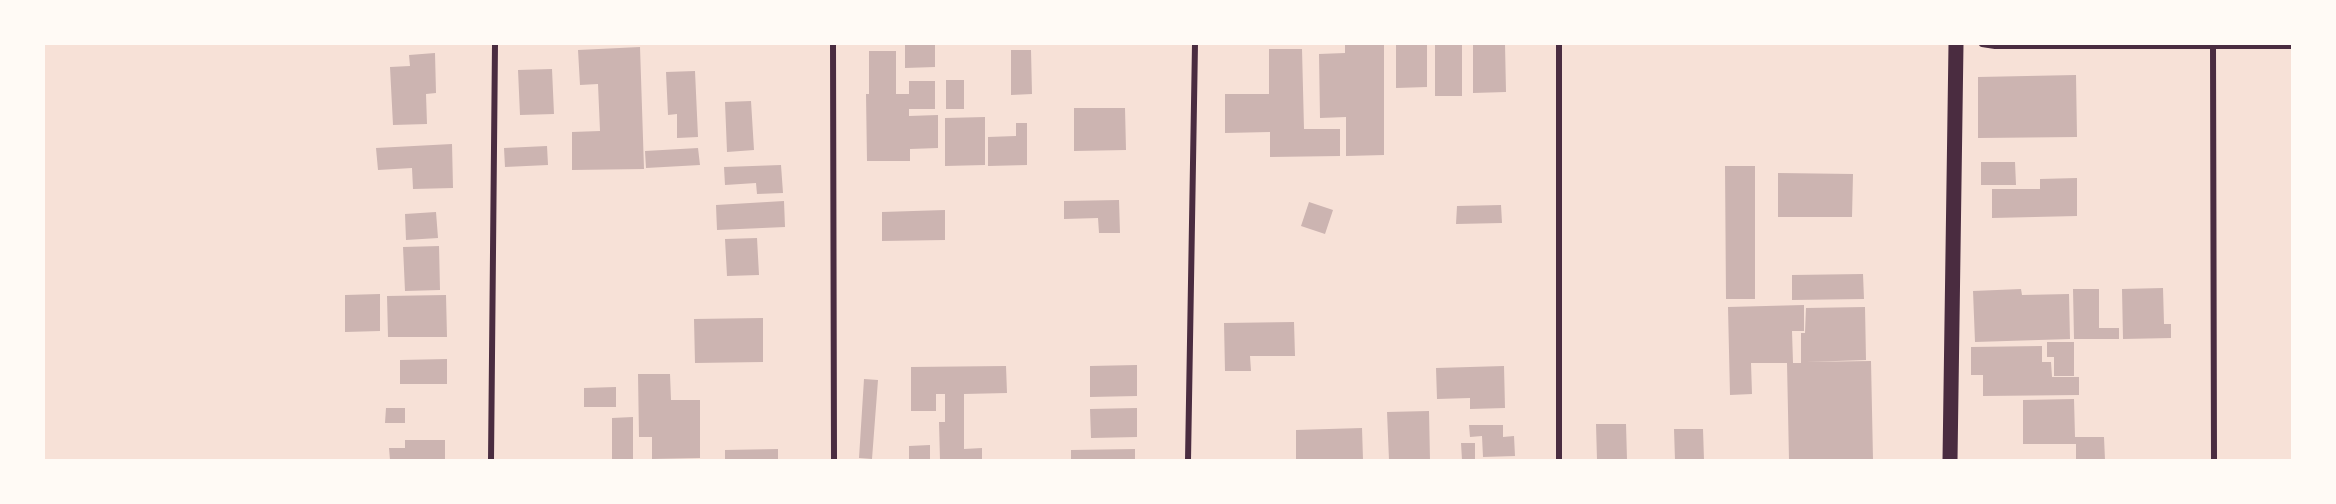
<!DOCTYPE html>
<style>
body{margin:0}
#map{position:relative;width:2336px;height:504px;overflow:hidden;background:#f7e1d7;font-family:"Asap Condensed",sans-serif}
canvas{display:block}
.frame{position:absolute;inset:0;border:45px solid #fffaf5;pointer-events:none}
</style>
<div id="map">
<canvas width="2336" height="504"></canvas>
<div class="frame"></div>
</div>
<script>
const c = document.querySelector('canvas').getContext('2d');
c.lineJoin = 'round';
function fillPath(path, color) { c.fillStyle = color; c.fill(path, 'evenodd'); }
const poly = rows => new Path2D(rows.map(r => 'M' + r).join(''));
function trace(path, color, width, dash) { c.strokeStyle = color; c.lineWidth = width; c.lineCap = dash ? 'butt' : 'round'; c.setLineDash(dash || []); c.stroke(path); }
const building = poly([
 [905,44,935,44,935,67,905,68],
 [1345,44,1384,44,1384,155,1346,156,1346,117,1320,118,1319,54,1345,53],
 [1396,44,1427,44,1427,87,1396,88],
 [1462,44,1462,96,1435,96,1435,45],
 [1473,44,1505,44,1506,92,1473,93],
 [640,47,644,169,572,170,572,132,600,131,598,84,580,85,578,50],
 [1269,49,1302,49,1304,129,1340,129,1340,156,1270,157,1270,132,1225,133,1225,94,1269,94],
 [1011,50,1031,50,1032,94,1011,95],
 [869,51,896,51,896,94,909,94,909,81,935,81,935,109,909,109,909,116,938,115,938,148,910,149,910,161,867,161,866,94,869,94],
 [435,53,436,93,426,94,427,124,393,125,390,67,410,66,409,55],
 [552,69,554,114,520,115,518,70],
 [695,71,698,137,677,138,677,114,668,115,666,72],
 [2076,75,2077,137,1978,138,1978,77],
 [946,80,964,80,964,109,946,109],
 [751,101,754,150,727,152,725,102],
 [1074,108,1125,108,1126,150,1074,151],
 [985,117,985,165,945,166,945,118],
 [1016,123,1027,123,1027,165,988,166,988,137,1016,136],
 [452,144,453,188,413,189,412,168,378,170,376,148],
 [547,146,548,165,505,167,504,148],
 [698,148,700,165,646,168,645,151],
 [1981,162,2015,162,2016,185,1981,185],
 [781,165,783,193,757,194,756,183,725,185,724,167],
 [1725,166,1755,166,1755,299,1726,299],
 [1778,173,1853,174,1852,217,1778,217],
 [2077,178,2077,216,1992,218,1992,189,2040,189,2040,179],
 [1119,200,1120,233,1099,233,1098,218,1064,219,1064,201],
 [784,201,785,227,717,230,716,205],
 [1309,202,1333,210,1325,234,1301,226],
 [1501,205,1502,223,1456,224,1457,206],
 [945,210,945,240,882,241,882,212],
 [436,212,438,238,406,240,405,214],
 [757,238,759,275,727,276,725,239],
 [439,246,440,290,405,291,403,247],
 [1863,274,1864,299,1792,300,1792,275],
 [2163,288,2164,324,2171,324,2171,338,2123,339,2122,289],
 [2021,289,2022,295,2069,294,2070,339,1975,342,1973,291],
 [2073,289,2099,289,2099,328,2119,328,2119,339,2074,339],
 [380,294,380,331,345,332,345,295],
 [446,295,447,337,388,337,387,296],
 [1804,305,1804,331,1792,331,1793,363,1801,363,1801,333,1805,333,1806,308,1865,307,1866,360,1806,362,1871,361,1873,460,1789,460,1787,363,1751,363,1752,394,1730,395,1728,307],
 [763,318,763,362,695,363,694,319],
 [1294,322,1295,356,1250,356,1251,371,1225,371,1224,323],
 [2047,342,2074,342,2074,376,2054,376,2054,357,2047,357],
 [2042,346,2042,362,2051,362,2052,377,2079,377,2079,395,1983,396,1983,375,1971,375,1971,347],
 [447,359,447,384,400,384,400,360],
 [1137,365,1137,396,1090,397,1090,366],
 [1006,366,1007,393,964,394,964,449,982,448,982,460,940,460,939,422,945,422,945,394,936,394,936,411,911,411,911,367],
 [1504,366,1505,408,1470,409,1470,398,1437,399,1436,368],
 [638,374,670,374,671,400,700,400,700,458,652,459,652,437,639,437],
 [864,379,878,380,872,459,859,458],
 [616,387,616,407,584,407,584,388],
 [2074,399,2075,437,2104,437,2105,460,2076,460,2076,444,2023,444,2023,400],
 [386,408,405,408,405,423,385,423],
 [1137,408,1137,437,1091,438,1090,409],
 [1429,411,1430,460,1389,460,1387,412],
 [633,417,633,460,612,460,612,418],
 [1596,424,1626,424,1627,460,1597,460],
 [1469,425,1503,425,1503,437,1514,436,1515,456,1483,457,1482,436,1470,437],
 [1362,428,1363,460,1296,460,1296,430],
 [1674,429,1703,429,1704,460,1675,460],
 [405,440,445,440,445,460,390,460,389,448,405,448],
 [1461,443,1475,443,1475,460,1462,460],
 [930,445,930,460,909,460,909,446],
 [778,449,778,460,725,460,725,450],
 [1135,449,1135,460,1071,460,1071,450]
]);
const minor = poly([
 [833,44,834,460],
 [1559,44,1559,460],
 [1982,44,1995,46,2292,46],
 [2213,47,2214,460],
 [491,460,495,44],
 [1188,460,1195,44]
]);
const primary = poly([
 [1950,460,1956,44]
]);
fillPath(building, '#ccb4b1');
trace(minor, '#4a2c40', 6);
trace(primary, '#4a2c40', 15);
</script>
